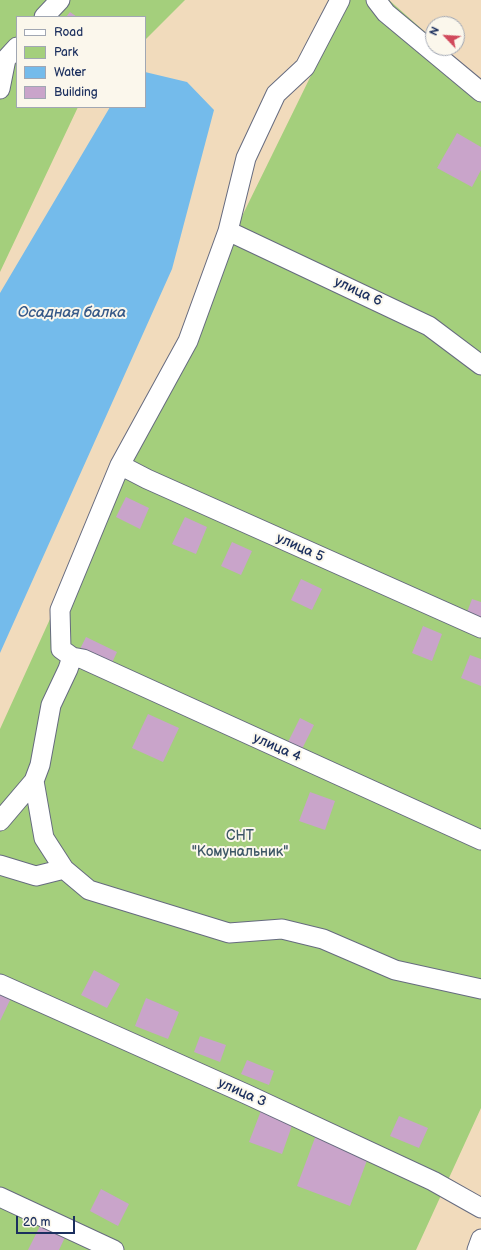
<!DOCTYPE html>
<meta charset="utf-8">
<style>
body{margin:0}
#map{position:relative;width:481px;height:1250px;overflow:hidden;background:#f1dbbc;font-family:"Balsamiq Sans",sans-serif}
canvas{display:block}
.legend{position:absolute;left:16px;top:16px;width:130px;height:92px;box-sizing:border-box;background:#fbf7ec;border:1px solid #a1a7b3;margin:0;padding:5px 7px;list-style:none;font-size:12px;color:#1b2f5e}
.legend li{display:flex;align-items:center;gap:8px;height:20px}
.legend b{width:20px;border:1px solid #a1a7b3}
.north{position:absolute;left:425px;top:16px;width:40px;height:40px;box-sizing:border-box;background:#fbf7ec;border:1px solid #a1a7b3;border-radius:50%;rotate:295deg;font-size:11px;font-weight:700;line-height:16px;text-align:center;color:#1b2f5e}
.north::after{content:'';display:block;margin:auto;width:14px;height:18px;background:#d1495b;clip-path:polygon(50% 0,100% 100%,50% 72%,0 100%)}
.scale{position:absolute;left:16px;top:1216px;width:59px;height:18px;box-sizing:border-box;border:2px solid #1b2f5e;border-top:0;padding-left:5px;font-size:12px;line-height:14px;white-space:nowrap;color:#1b2f5e;-webkit-text-stroke:3px #fbf7ec;paint-order:stroke}
</style>
<div id="map">
<canvas width="481" height="1250"></canvas>
<ul class="legend">
<li><b style="height:5px;background:#fff"></b>Road</li>
<li><b style="height:11px;background:#a4cf7c"></b>Park</li>
<li><b style="height:11px;background:#74bbeb"></b>Water</li>
<li><b style="height:11px;background:#c9a4ca"></b>Building</li>
</ul>
<div class="north">N</div>
<div class="scale">20 m</div>
</div>
<script>
const c = document.querySelector('canvas').getContext('2d');
c.lineJoin = 'round';
function fillPath(path, color) { c.fillStyle = color; c.fill(path, 'evenodd'); }
const poly = rows => new Path2D(rows.map(r => 'M' + r).join(''));
function trace(path, color, width, dash) { c.strokeStyle = color; c.lineWidth = width; c.lineCap = dash ? 'butt' : 'round'; c.setLineDash(dash || []); c.stroke(path); }
function write(font, color, halo, rows, align = 'center') {
  c.font = font + ' "Balsamiq Sans",sans-serif'; c.lineWidth = 4; c.setLineDash([]); c.textBaseline = 'middle'; c.strokeStyle = halo; c.fillStyle = color; for (const [text, x, y, turn = 0] of rows) {
    c.save(); c.translate(x, y); c.rotate((+turn || 0) * Math.PI / 180); c.textAlign = isNaN(turn) ? turn : align; if (halo) c.strokeText(text, 0, 0); c.fillText(text, 0, 0); c.restore();
  }
}
const green = poly([
 [0,0,185,0,145,40,145,17,17,17,17,107,78,107,0,272],
 [348,0,389,0,433,39,433,48,481,83,481,1108,416,1250,0,1250,0,729,120,465]
]);
const water = poly([
 [145,72,187,82,214,110,172,269,0,653,0,293,110,107,145,107]
]);
const building = poly([
 [70,12,77,17,66,17],
 [457,133,481,147,481,170,472,187,437,168],
 [126,497,149,508,140,529,116,517],
 [185,517,207,527,196,554,172,544],
 [232,542,252,551,241,575,221,566],
 [301,579,322,589,312,610,291,600],
 [472,599,481,602,481,621,466,615],
 [423,626,442,634,432,661,412,653],
 [86,637,117,652,110,667,79,651],
 [470,655,481,659,481,686,461,678],
 [148,714,179,728,163,762,132,748],
 [300,718,314,725,301,751,287,744],
 [310,792,335,801,325,830,299,821],
 [94,970,120,984,107,1008,81,995],
 [0,990,12,996,0,1021],
 [146,998,179,1012,168,1039,135,1026],
 [200,1036,226,1045,220,1062,194,1052],
 [247,1060,274,1071,269,1085,241,1074],
 [262,1108,294,1120,282,1154,249,1142],
 [399,1116,428,1128,419,1148,390,1136],
 [316,1135,369,1155,350,1206,297,1186],
 [101,1189,129,1204,118,1226,90,1211],
 [43,1220,67,1233,59,1250,28,1250]
]);
const minor = poly([
 [376,0,386,13,481,92],
 [44,17,60,0],
 [0,89,6,59,17,47],
 [228,231,429,326,481,365],
 [120,465,147,479,481,628],
 [72,657,83,659,481,840],
 [0,821,34,781,40,765,51,705,68,669,72,657,61,649,60,610,120,465,188,341,228,231,246,158,276,94,305,67,340,0],
 [0,865,36,876,64,869,44,838,34,781],
 [64,869,89,890,229,933,282,929,323,939,395,970,481,989],
 [0,984,246,1094,433,1181,481,1208],
 [0,1197,114,1250],
 [477,1250,481,1239]
]);
const streetNames = [
 ["улица 6",358,292,25],
 ["улица 5",300,548,24],
 ["улица 4",277,748,24],
 ["улица 3",242,1093,24]
];
const parkNames = [
 ["СНТ",240,836],
 ["\"Комунальник\"",240,852]
];
const waterNames = [
 ["Осадная балка",72,313]
];
fillPath(green, '#a4cf7c');
fillPath(water, '#74bbeb');
fillPath(building, '#c9a4ca');
trace(minor, '#666b7f', 21);
trace(minor, '#fff', 19);
write('14px', '#1b2f5e', '#fbf7ec', streetNames);
write('14px', '#3d5766', '#fbf7ec', parkNames);
write('italic 15px', '#365988', '#fbf7ec', waterNames);
</script>
